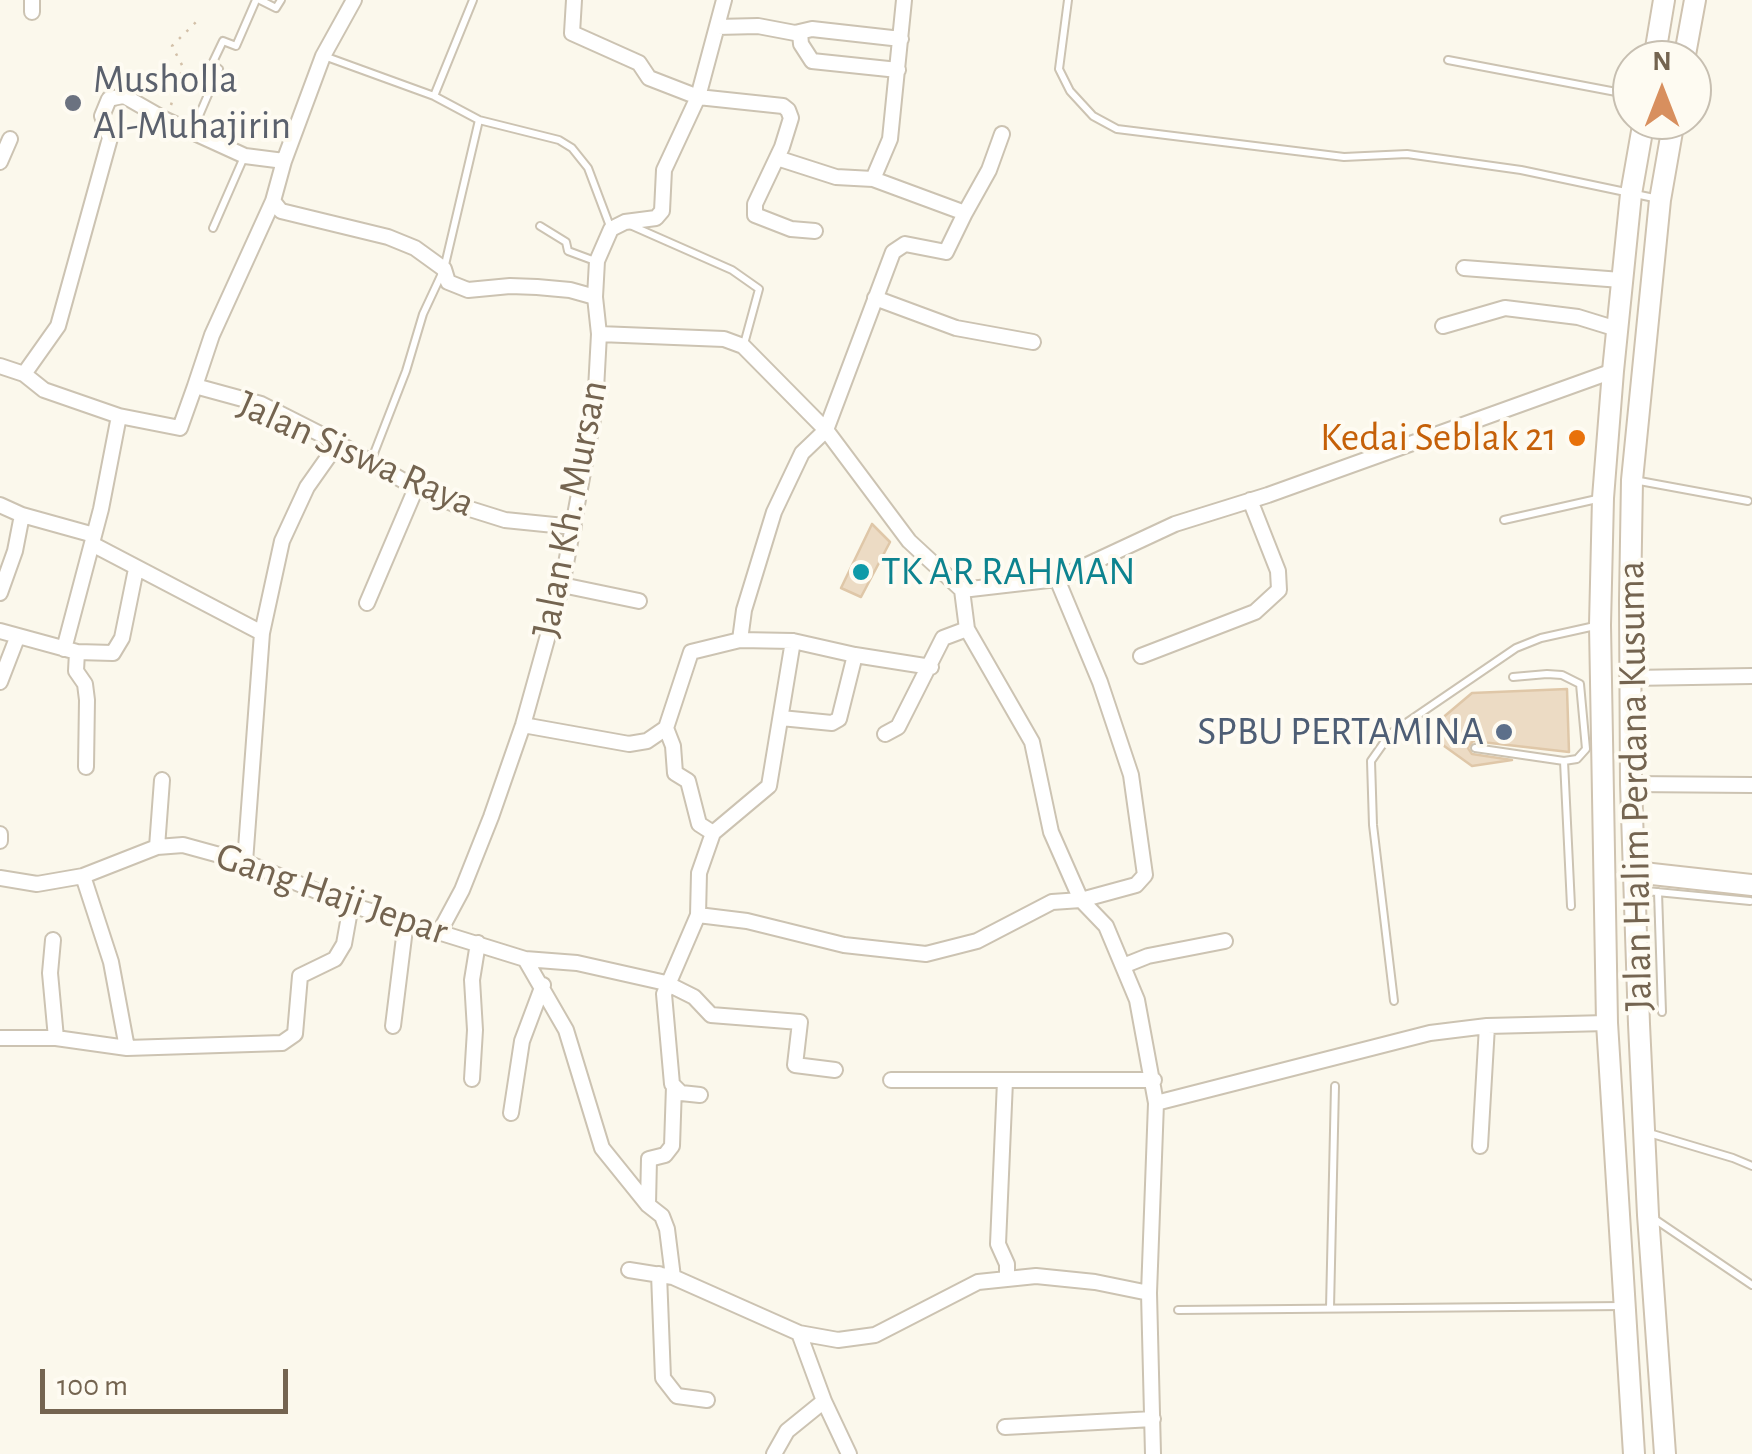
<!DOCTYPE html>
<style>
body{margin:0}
#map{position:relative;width:1752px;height:1454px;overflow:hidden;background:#fbf8ec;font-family:"Alegreya Sans",sans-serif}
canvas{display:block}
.north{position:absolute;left:1612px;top:40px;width:100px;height:100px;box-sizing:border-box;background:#fefbf2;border:2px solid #c7bfb1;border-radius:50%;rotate:0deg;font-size:28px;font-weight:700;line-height:40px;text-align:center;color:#746450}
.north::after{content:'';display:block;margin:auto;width:35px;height:45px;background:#d88f5e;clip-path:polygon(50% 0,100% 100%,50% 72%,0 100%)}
.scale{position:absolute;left:40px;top:1369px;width:248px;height:45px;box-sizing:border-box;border:5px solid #746450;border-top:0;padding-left:12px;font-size:30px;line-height:35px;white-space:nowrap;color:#746450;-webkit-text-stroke:8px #fefbf2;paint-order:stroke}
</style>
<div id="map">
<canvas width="1752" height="1454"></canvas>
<div class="north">N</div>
<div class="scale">100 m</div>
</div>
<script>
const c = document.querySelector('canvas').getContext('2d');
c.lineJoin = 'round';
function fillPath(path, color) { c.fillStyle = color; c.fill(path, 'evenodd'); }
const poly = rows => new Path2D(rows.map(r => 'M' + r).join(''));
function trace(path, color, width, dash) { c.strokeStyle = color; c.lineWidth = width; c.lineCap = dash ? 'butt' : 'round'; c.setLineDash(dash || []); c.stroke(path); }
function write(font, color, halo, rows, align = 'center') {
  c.font = font + ' "Alegreya Sans",sans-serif'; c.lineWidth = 8; c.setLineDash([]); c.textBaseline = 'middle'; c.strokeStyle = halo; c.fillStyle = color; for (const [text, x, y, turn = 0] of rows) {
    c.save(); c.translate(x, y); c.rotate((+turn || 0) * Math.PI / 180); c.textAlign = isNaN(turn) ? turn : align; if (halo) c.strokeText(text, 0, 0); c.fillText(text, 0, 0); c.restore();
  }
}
const building = poly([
 [872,524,890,542,861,597,841,588,872,524],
 [1567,689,1569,752,1473,741,1468,748,1472,754,1512,760,1472,766,1440,743,1440,720,1472,693,1567,689]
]);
const path = poly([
 [171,105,183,67,172,46,196,22]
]);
const lane = poly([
 [260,0,276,8,281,0],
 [1068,0,1059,69,1070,91,1093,116,1117,129,1344,157,1407,154,1521,170,1654,198],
 [324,56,434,96,479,120,559,140,572,148,588,168,611,229],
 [1448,60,1632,95],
 [434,96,473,0],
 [192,132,219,69,212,64,223,41,236,46,256,0],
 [630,225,732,270,759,289,744,344],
 [540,226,566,242,568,251,595,261],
 [213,228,244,157],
 [371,461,406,371,423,314,444,269,479,120],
 [1634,480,1748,501],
 [1504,520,1597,499],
 [1475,748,1564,761,1577,759,1586,749,1580,684,1562,675,1547,674,1513,677],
 [1564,761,1571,906],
 [1636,890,1750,901],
 [1658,892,1662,1012],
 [1394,1001,1373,825,1371,761,1390,734,1516,648,1541,638,1595,626],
 [1649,1133,1733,1158,1752,1166],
 [1653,1218,1752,1285],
 [1330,1308,1335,1086],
 [1178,1310,1623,1306]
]);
const street = poly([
 [574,0,572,33,639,63,649,78,698,97,783,106,788,110,791,118,782,147,755,204,755,215,791,229,815,231],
 [32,12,32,0],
 [717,27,758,26,795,33,812,29,901,39],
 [800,33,801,44,812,61,898,70],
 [777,158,836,177,873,179],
 [0,162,10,139],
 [273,201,281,211,388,237,415,248,444,269,448,282,468,290,510,286,537,287,570,290,595,297],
 [965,213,989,170,1002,134],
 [1464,268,1621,280],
 [875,298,956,328,1033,342],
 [1443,326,1505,308,1578,317,1617,329],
 [599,334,724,339,743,346,826,430,909,541,962,590,967,629,1032,742,1051,832,1081,900,1106,926,1137,1000,1156,1103,1149,1293,1153,1454],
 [0,366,24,374,44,390,119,416,180,428,195,386,261,404,338,443,416,488,454,504,505,520,574,527],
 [24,374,58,326,110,138,102,116,109,99,124,96,166,120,245,156,284,161],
 [195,386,212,335,273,201,284,161,323,56,354,0],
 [0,505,22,515,94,535],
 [92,544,262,633],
 [562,585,639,601],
 [962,590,1057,579,1175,524,1268,495,1613,371],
 [0,593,15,551,22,515],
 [367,603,416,488],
 [0,631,77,652,113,653,122,638,136,569],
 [740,640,744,610,774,512,802,453,826,430,893,252,905,244,946,252,965,213,873,179,890,139,904,0],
 [64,649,101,509,119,416],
 [77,652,76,671,85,684,87,700,86,767],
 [1141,656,1255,612,1279,590,1278,571,1250,500],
 [1631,678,1752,676],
 [0,682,17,638],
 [781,718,832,723,839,719,855,655],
 [523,725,629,744,647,741,666,728],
 [885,734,898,727,943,638,967,629],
 [1631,784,1752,785],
 [713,833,699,824,688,781,675,773,673,746,666,728,691,652,740,640,793,641,855,655,931,667],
 [0,834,0,841],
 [157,847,162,780],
 [245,862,262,633,282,541,307,487,338,443],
 [83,876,111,962,127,1048],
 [0,878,37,884,83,876,157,847,183,845,245,862,351,905,525,959,577,963,666,983,694,997,711,1015,800,1022,795,1065,835,1070],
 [698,915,699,873,713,833,769,786,793,641],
 [440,931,462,890,491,817,523,725,562,585,595,408,599,334,595,297,597,261,611,229,625,222,656,218,662,211,664,170,698,97,724,0],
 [53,940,50,973,56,1038],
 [525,959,566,1030,602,1148,648,1205,662,1216,667,1229,673,1277],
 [1123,966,1148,956,1225,941],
 [393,1026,406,921],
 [0,1038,56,1038,127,1048,282,1043,295,1034,300,976,335,959,344,944,351,905],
 [472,1079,475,1030,472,980,478,943],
 [891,1080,1154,1080],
 [1005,1081,998,1244,1007,1264,1007,1279],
 [700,1095,681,1093,672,1084,664,994,698,915,747,921,844,945,926,954,977,941,1052,902,1081,900,1136,885,1145,875,1131,775,1100,682,1057,579],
 [1156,1103,1430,1033,1487,1026,1607,1023],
 [511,1113,522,1041,543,985],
 [1480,1146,1487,1026],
 [648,1204,649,1159,665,1155,672,1146,674,1086],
 [629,1270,673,1277,799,1333,838,1340,875,1335,978,1282,1036,1276,1095,1282,1149,1293],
 [659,1274,663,1378,677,1396,707,1400],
 [799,1333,824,1401,849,1454],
 [1005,1427,1153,1419],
 [774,1454,787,1431,824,1401]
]);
const secondary = poly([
 [1654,60,1664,0],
 [1684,60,1695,0],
 [1634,872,1752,885],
 [1634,1454,1607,1023,1600,625,1603,498,1613,371,1631,194,1644,120],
 [1665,1454,1648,1215,1639,1024,1631,784,1630,601,1632,480,1660,200,1674,120]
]);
const markers = [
 [73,103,10,"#6b7280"],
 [1577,438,10,"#e8710a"],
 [861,572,10,"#0f9aa8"],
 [1504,732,10,"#5c6f8a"]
];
const worshipNames = [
 ["Musholla",93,80],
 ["Al-Muhajirin",93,126]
];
const foodNames = [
 ["Kedai Seblak 21",1557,438]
];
const streetNames = [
 ["Jalan Siswa Raya",356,454,24],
 ["Jalan Kh. Mursan",570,509,-79],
 ["Jalan Halim Perdana Kusuma",1635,786,-91],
 ["Gang Haji Jepar",332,894,19]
];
const cultureNames = [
 ["TK AR RAHMAN",881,572]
];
const serviceNames = [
 ["SPBU PERTAMINA",1484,732]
];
fillPath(building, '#ecdbc4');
trace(building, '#dfc7a8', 2.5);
trace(lane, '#ccc3b2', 10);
trace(street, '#ccc3b2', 18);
trace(secondary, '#cfc3b0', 24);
trace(path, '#d3c1a9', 2.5, [2.5, 8]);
trace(lane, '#fff', 6);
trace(street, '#fff', 14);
trace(secondary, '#fff', 20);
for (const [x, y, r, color] of markers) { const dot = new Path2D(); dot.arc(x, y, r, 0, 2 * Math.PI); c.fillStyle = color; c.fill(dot); trace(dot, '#fefbf2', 4); }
write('40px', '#5b616d', '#fefbf2', worshipNames, 'left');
write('40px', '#c56008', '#fefbf2', foodNames, 'right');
write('40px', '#746450', '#fefbf2', streetNames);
write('40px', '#0d838f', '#fefbf2', cultureNames, 'left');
write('40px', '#4e5e75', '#fefbf2', serviceNames, 'right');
</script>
